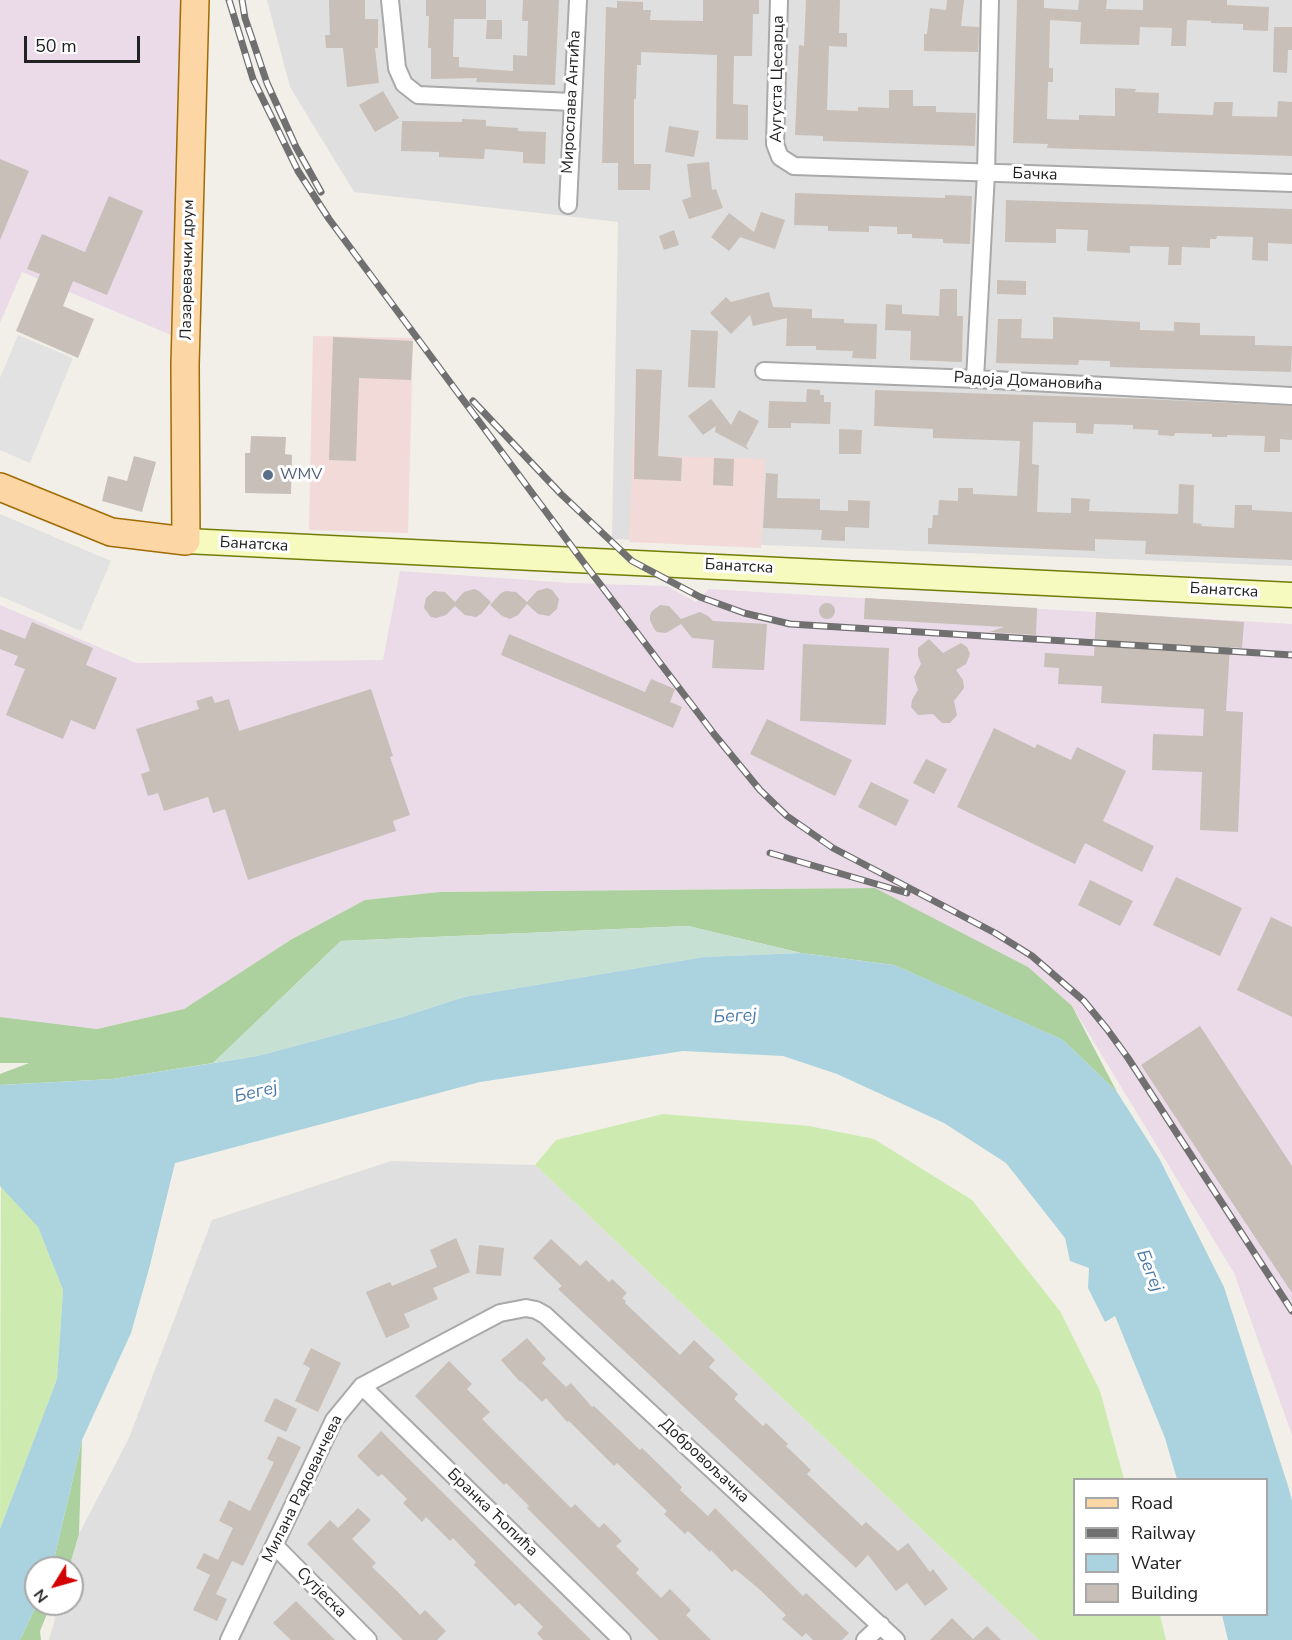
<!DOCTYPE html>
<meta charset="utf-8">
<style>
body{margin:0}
#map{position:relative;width:1292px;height:1640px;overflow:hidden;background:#f2efe9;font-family:"Nunito Sans",sans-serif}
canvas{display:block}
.legend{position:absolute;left:1073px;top:1478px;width:195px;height:138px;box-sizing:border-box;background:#fff;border:2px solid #a7a7a7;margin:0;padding:8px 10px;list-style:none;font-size:18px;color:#222}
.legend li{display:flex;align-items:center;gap:12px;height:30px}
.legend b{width:30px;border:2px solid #a7a7a7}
.north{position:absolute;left:24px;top:1556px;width:60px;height:60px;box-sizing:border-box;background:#fff;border:2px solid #a7a7a7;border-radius:50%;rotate:233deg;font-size:16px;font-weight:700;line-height:24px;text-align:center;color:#222}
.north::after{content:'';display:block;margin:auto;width:21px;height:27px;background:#d40000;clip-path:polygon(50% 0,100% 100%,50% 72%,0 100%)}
.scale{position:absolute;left:24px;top:36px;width:116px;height:27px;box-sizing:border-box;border:3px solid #222;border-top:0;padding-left:8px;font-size:18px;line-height:21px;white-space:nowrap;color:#222;-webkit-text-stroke:4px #fff;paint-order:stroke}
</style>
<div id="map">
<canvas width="1292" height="1640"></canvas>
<ul class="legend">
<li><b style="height:8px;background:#fcd6a4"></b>Road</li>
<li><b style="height:8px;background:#707070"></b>Railway</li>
<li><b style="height:16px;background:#aad3df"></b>Water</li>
<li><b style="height:16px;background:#c7bfb8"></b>Building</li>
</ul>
<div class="north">N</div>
<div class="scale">50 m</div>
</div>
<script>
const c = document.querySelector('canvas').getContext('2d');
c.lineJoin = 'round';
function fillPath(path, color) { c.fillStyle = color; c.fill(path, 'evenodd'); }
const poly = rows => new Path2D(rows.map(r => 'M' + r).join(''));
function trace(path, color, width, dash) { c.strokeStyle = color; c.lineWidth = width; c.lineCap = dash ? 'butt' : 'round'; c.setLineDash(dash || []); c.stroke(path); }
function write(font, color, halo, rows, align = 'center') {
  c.font = font + ' "Nunito Sans",sans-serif'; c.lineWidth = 6; c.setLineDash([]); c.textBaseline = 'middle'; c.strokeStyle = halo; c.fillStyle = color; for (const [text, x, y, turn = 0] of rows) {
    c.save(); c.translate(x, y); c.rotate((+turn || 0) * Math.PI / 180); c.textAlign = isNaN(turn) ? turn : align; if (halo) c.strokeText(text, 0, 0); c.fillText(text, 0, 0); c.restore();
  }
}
const residential = poly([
 [267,0,1292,0,1292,566,612,539,618,222,354,192,290,87],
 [391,1161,535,1165,1039,1640,49,1640,59,1604,72,1604,72,1568,69,1568,79,1534,129,1438,212,1220]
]);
const commercial = poly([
 [313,336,413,338,408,533,309,530],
 [636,369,662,371,658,456,765,459,761,548,629,542]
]);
const industrial = poly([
 [0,0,191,0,178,338,22,272,0,323],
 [400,571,571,583,667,586,696,602,709,589,1292,624,1292,1435,1234,1273,1072,1006,875,888,439,892,365,900,292,939,184,1009,97,1029,0,1017,0,605,136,663,383,660]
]);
const grass = poly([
 [663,1114,809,1126,874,1139,972,1200,1060,1311,1100,1391,1124,1479,1074,1480,1074,1614,1160,1615,1166,1640,1039,1640,535,1165,556,1140],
 [1,1186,38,1227,63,1290,57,1379,0,1529]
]);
const forest = poly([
 [875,888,1028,967,1072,1006,1117,1092,1063,1040,894,965,801,953,688,926,341,941,213,1063,113,1079,0,1085,0,1074,29,1063,0,1063,0,1017,97,1029,184,1009,292,939,365,900,439,892],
 [82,1440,79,1534,69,1568,52,1568],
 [37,1604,51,1604,40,1631,41,1640,20,1640]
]);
const wetland = poly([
 [688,926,801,953,704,957,464,997,399,1018,258,1056,213,1063,341,941]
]);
const parking = poly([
 [18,335,73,358,30,463,0,450,0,378],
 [0,514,111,561,81,631,0,596]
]);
const water = poly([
 [801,953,894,965,994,1009,1063,1040,1117,1092,1159,1158,1224,1287,1289,1489,1292,1501,1292,1640,1228,1640,1222,1615,1266,1614,1266,1480,1177,1479,1165,1438,1115,1316,1105,1322,1088,1288,1089,1268,1070,1261,1065,1238,1006,1163,944,1123,837,1074,783,1056,683,1051,480,1082,175,1163,149,1269,131,1333,82,1440,52,1568,36,1568,37,1604,20,1640,0,1640,0,1529,57,1379,63,1290,38,1227,0,1186,0,1085,113,1079,258,1056,399,1018,464,997,704,957]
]);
const building = poly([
 [329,0,365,0,365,19,378,19,378,48,375,48,379,83,347,87,343,48,326,48,325,35,330,35],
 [426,0,486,0,486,19,454,19,453,57,459,57,459,67,513,71,513,55,527,56,528,21,522,21,523,0,559,0,555,85,476,82,477,78,431,79,431,48,428,48,429,16,426,16],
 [703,0,759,0,759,14,753,14,752,56,734,56,733,104,748,105,748,140,716,139,717,55,641,52,641,65,637,65,636,99,634,99,634,164,651,164,650,190,618,190,618,163,602,163,606,7,617,8,617,1,643,2,643,10,651,10,650,20,703,21],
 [806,0,840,0,839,33,847,33,847,47,829,46,827,110,858,111,858,107,889,108,889,90,913,90,913,106,936,106,936,112,976,113,975,146,823,141,823,136,795,135,799,45,804,46],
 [947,0,964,0,961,26,979,27,978,52,924,51,924,34,927,34,930,8,946,10],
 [1017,0,1044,0,1044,8,1078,10,1079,0,1107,0,1106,9,1143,10,1143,0,1227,0,1227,5,1269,7,1268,31,1243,30,1243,24,1211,23,1211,21,1187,20,1186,46,1171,46,1172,28,1140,27,1139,45,1080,44,1081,22,1050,20,1049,68,1053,68,1053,82,1048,82,1047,119,1079,120,1079,115,1115,116,1115,88,1136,89,1135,92,1159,93,1158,113,1213,115,1214,102,1233,102,1232,116,1277,117,1278,101,1292,102,1292,156,1047,148,1048,144,1013,143],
 [487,20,502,20,502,39,486,39],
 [1274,27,1292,27,1292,50,1288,50,1287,73,1273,72],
 [383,91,399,118,375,132,359,105],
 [462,119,486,120,486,126,518,128,518,131,546,132,545,164,523,163,523,152,485,149,484,159,439,157,439,152,401,151,402,121,462,122],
 [669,126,699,131,694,157,665,152],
 [0,159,29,171,0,240],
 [709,162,712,190,716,189,723,208,689,219,682,200,691,197,687,164],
 [795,193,945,198,945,195,972,196,970,244,943,243,943,239,912,238,912,234,897,234,897,227,869,226,869,232,828,231,828,226,794,225],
 [109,196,143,211,107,295,73,281,63,306,94,319,78,358,16,331,40,274,27,269,42,234,85,252],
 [1006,200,1292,209,1292,244,1268,243,1268,261,1252,260,1253,237,1217,236,1216,239,1210,239,1210,248,1182,247,1181,265,1168,265,1169,247,1130,246,1130,253,1087,251,1088,230,1056,229,1056,243,1005,242],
 [761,212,785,220,775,249,740,237,729,251,711,237,729,213,754,232],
 [674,230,679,245,664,250,659,236],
 [997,280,1026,281,1026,295,997,294],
 [940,289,957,289,957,316,963,316,962,362,910,360,911,331,885,330,886,304,902,305,902,314,939,316],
 [769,292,773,307,812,309,812,318,844,319,844,323,877,324,876,359,852,358,853,351,816,350,816,346,786,346,787,318,753,326,750,315,731,334,710,313,726,297,731,302],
 [1053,317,1140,322,1140,330,1174,331,1174,322,1200,323,1200,335,1255,336,1255,345,1292,346,1291,372,1110,367,1110,361,1079,360,1078,365,996,363,998,319,1022,319,1021,338,1053,339],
 [691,330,718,331,715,388,688,387],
 [333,337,413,341,411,380,359,378,356,461,329,460],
 [636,369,662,370,658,456,682,458,681,481,634,479],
 [807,389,820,390,820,395,824,395,824,402,831,402,830,424,791,423,791,428,768,428,769,401,806,402],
 [875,390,1146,399,1292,406,1292,440,1280,439,1280,452,1264,452,1265,436,1227,435,1227,437,1212,437,1212,434,1175,433,1174,436,1158,435,1158,430,1133,429,1133,425,1094,424,1093,434,1076,433,1076,423,1033,422,1032,464,1039,465,1037,512,1071,513,1071,498,1090,499,1089,511,1178,514,1179,484,1194,485,1193,523,1202,524,1201,526,1234,528,1235,505,1252,505,1252,510,1292,512,1292,560,1145,554,1146,541,1095,539,1095,551,928,544,928,528,932,528,933,515,938,515,939,500,958,501,958,488,973,488,973,494,1017,496,1020,441,933,438,933,429,874,426],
 [711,399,731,425,739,410,759,421,746,446,749,450,715,432,716,426,703,435,688,416],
 [839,429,862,430,861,454,839,454],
 [251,436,286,437,285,454,292,455,291,494,245,493,245,453,250,453],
 [134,456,156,462,142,512,102,501,108,476,127,481],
 [714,458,734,459,733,486,713,485],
 [766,473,778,474,777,498,820,499,820,510,848,511,848,500,870,501,869,528,845,527,845,541,821,540,822,530,763,528],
 [547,588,552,590,559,599,557,609,549,616,538,614,527,604,518,615,510,619,502,616,490,605,501,593,506,591,516,592,527,602,537,591],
 [474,589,479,591,491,602,481,614,476,617,465,615,455,606,446,615,436,618,431,617,424,608,426,598,434,591,445,592,455,602,464,592],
 [865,598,1037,608,1036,635,989,632,1004,627,864,619],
 '819 611a8 8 0 1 1 16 0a8 8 0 1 1-16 0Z',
 [660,605,669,606,681,619,700,612,708,616,713,621,767,624,764,670,712,668,714,640,692,638,681,624,666,633,657,632,654,629,650,620,650,615,652,611],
 [1096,612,1244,622,1242,648,1230,647,1226,711,1243,712,1238,832,1200,830,1202,772,1152,770,1153,734,1203,736,1204,709,1101,703,1102,686,1058,684,1059,668,1044,667,1045,653,1094,656],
 [32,622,93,648,86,665,117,678,95,730,71,720,63,739,6,715,25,669,14,665,18,656,0,649,0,629,25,639],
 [509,634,645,692,651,679,675,689,670,702,682,707,673,728,501,655],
 [929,639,943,653,961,643,967,647,970,654,966,664,956,670,963,680,964,688,954,701,957,715,950,723,942,723,933,714,918,715,911,707,912,700,918,690,914,677,921,664,918,656,918,648],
 [803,644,889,648,886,725,800,721],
 [371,689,393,756,390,757,410,815,393,821,396,831,248,880,225,809,213,813,208,797,164,811,158,793,148,796,141,774,150,771,136,729,199,709,196,701,212,696,215,703,229,699,239,731],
 [767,719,852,760,835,796,750,754],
 [994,728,1035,748,1037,744,1071,760,1077,747,1126,771,1103,821,1154,846,1142,872,1085,843,1075,864,957,807],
 [926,759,947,769,934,794,913,783],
 [871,782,909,800,896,826,858,807],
 [1176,877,1242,908,1220,956,1153,925],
 [1090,880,1133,901,1120,926,1078,905],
 [1271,917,1292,927,1292,1017,1237,990],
 [1200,1026,1292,1166,1292,1293,1141,1065],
 [456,1238,470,1272,433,1288,438,1299,404,1314,410,1327,386,1338,366,1292,390,1282,392,1286,437,1267,430,1250],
 [551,1239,580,1266,586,1260,609,1282,612,1279,627,1293,622,1298,626,1301,625,1303,680,1355,694,1340,715,1360,709,1367,738,1394,734,1399,763,1426,766,1423,788,1444,786,1446,811,1470,807,1474,862,1526,866,1522,898,1551,908,1543,930,1572,933,1569,948,1589,925,1606,907,1583,896,1591,868,1555,856,1568,558,1289,562,1286,533,1258],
 [479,1245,504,1248,501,1276,476,1274],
 [527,1338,546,1359,542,1363,566,1387,571,1383,592,1407,594,1406,640,1450,642,1448,682,1487,680,1490,708,1516,715,1508,803,1596,806,1593,849,1633,842,1640,813,1640,806,1633,802,1637,782,1619,786,1615,758,1588,735,1569,732,1572,711,1550,710,1552,688,1531,685,1534,664,1514,667,1511,617,1463,614,1466,569,1421,567,1422,546,1398,542,1402,521,1381,520,1382,501,1360],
 [311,1348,341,1363,318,1412,295,1401,310,1368,303,1364],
 [449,1361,472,1384,467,1389,490,1412,482,1419,571,1508,575,1504,599,1528,604,1523,622,1541,616,1546,639,1569,636,1573,661,1598,670,1589,691,1610,686,1615,711,1640,659,1640,527,1508,529,1506,506,1483,504,1485,415,1396],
 [275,1398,297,1409,286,1432,264,1421],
 [381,1431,407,1457,591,1640,543,1640,537,1633,543,1627,519,1603,515,1606,474,1565,476,1562,453,1538,450,1541,426,1517,422,1522,403,1503,407,1499,382,1474,378,1477,357,1456],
 [278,1436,301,1447,243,1566,232,1561,216,1594,227,1599,217,1621,193,1610,210,1575,196,1568,204,1553,218,1560,233,1528,219,1521,229,1500,250,1511,274,1462,267,1459],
 [358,1508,371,1520,352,1539,376,1563,372,1567,398,1592,420,1615,425,1610,446,1631,437,1640,403,1640,307,1544,330,1520,338,1528],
 [296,1601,335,1640,291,1640,273,1623],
 [952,1618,973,1639,987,1626,1001,1640,930,1640]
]);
const minor = poly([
 [390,0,397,68,404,84,418,95,572,102],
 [779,0,775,144,780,157,794,166,1292,183],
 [568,205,578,0],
 [764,371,975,379,1292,396],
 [975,379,986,173,990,0],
 [362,1386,622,1640],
 [275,1546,368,1640],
 [229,1640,334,1420,362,1386,500,1313,526,1308,536,1310,545,1315,896,1640],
 [865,1640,881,1625]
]);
const secondary = poly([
 [186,541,1292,595]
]);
const primary = poly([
 [0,487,111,532,186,541,185,365,195,0]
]);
const rail = poly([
 [229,0,253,79,298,171,329,219,581,559,714,734,760,790,787,816,833,848,995,933,1032,956,1084,1001,1107,1029,1128,1058,1292,1311],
 [242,0,245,18,267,83,296,147,321,192],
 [473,401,561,494,632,561,700,597,744,613,790,624,1292,655],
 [770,853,907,893]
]);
const markers = [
 [268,475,6,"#5c6f8a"]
];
const streetNames = [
 ["Аугуста Цесарца",778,79,-89],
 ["Мирослава Антића",572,102,-87],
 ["Бачка",1035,175,2],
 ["Лазаревачки друм",188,270,-89],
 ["Радоја Домановића",1028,382,3],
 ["Банатска",254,545,3],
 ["Банатска",739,567,3],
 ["Банатска",1224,591,3],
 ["Добровољачка",704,1461,43],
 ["Милана Радованчева",303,1489,-64],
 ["Бранка Ћопића",492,1513,44],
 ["Сутјеска",321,1593,45]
];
const serviceNames = [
 ["WMV",280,475]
];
const waterNames = [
 ["Бегеј",735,1017,-3],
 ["Бегеј",256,1093,-13],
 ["Бегеј",1149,1271,68]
];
fillPath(residential, '#e0dfdf');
fillPath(commercial, '#f2dad9');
fillPath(industrial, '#ebdbe8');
fillPath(grass, '#cdebb0');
fillPath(forest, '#add19e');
fillPath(wetland, '#c6e0d4');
fillPath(parking, '#e2e2e2');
fillPath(water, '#aad3df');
fillPath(building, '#c7bfb8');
trace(minor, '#a9a9a9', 20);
trace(secondary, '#707d05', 27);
trace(primary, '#a06b00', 30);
trace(minor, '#fff', 16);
trace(secondary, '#f7fabf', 24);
trace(primary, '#fcd6a4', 27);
trace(rail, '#707070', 7);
trace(rail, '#fff', 4.5, [14]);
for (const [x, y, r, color] of markers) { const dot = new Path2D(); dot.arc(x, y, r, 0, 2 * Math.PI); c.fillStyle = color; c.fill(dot); trace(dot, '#fff', 2); }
write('16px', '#222', '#fff', streetNames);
write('16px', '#4e5e75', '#fff', serviceNames, 'left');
write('italic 18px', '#4a7aab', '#fff', waterNames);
</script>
